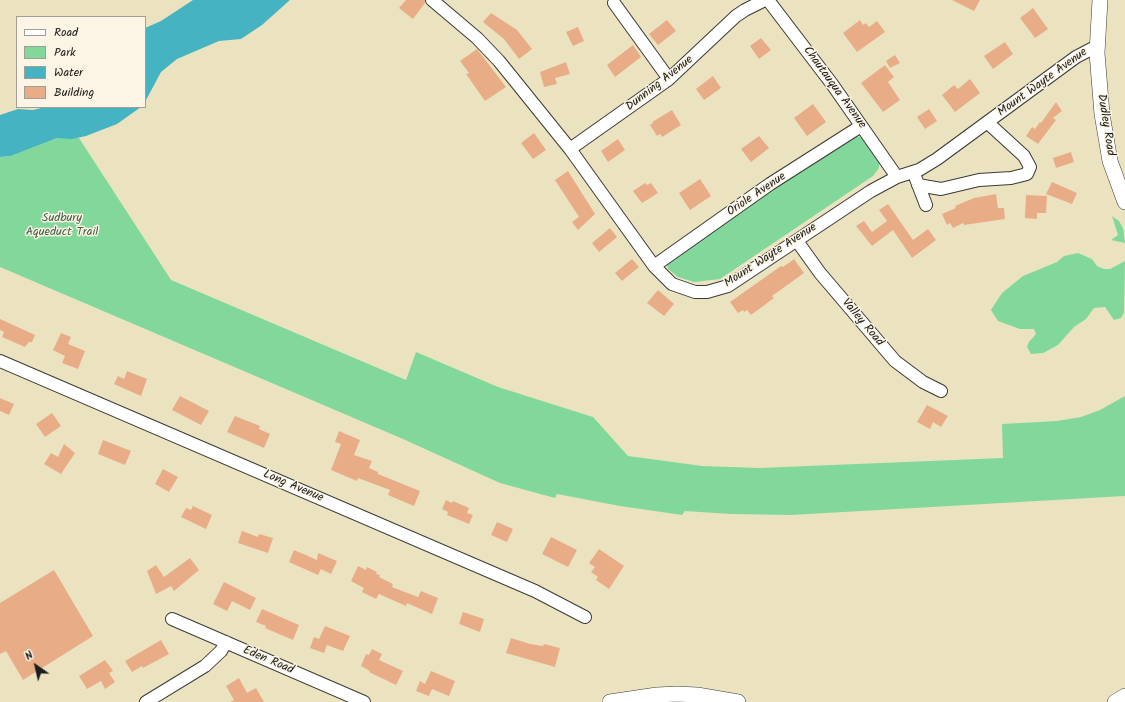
<!DOCTYPE html>
<style>
body{margin:0}
#map{position:relative;width:1125px;height:702px;overflow:hidden;background:#ebe3c0;font-family:Kalam,sans-serif}
canvas{display:block}
.legend{position:absolute;left:16px;top:16px;width:130px;height:92px;box-sizing:border-box;background:#fcf5e5;border:1px solid #a29e95;margin:0;padding:5px 7px;list-style:none;font-size:12px;color:#1c1c1c}
.legend li{display:flex;align-items:center;gap:8px;height:20px}
.legend b{width:20px;border:1px solid #a29e95}
.north{position:absolute;left:16px;top:646px;width:40px;height:40px;-webkit-text-stroke:3px #fcf5e5;paint-order:stroke;rotate:326deg;font-size:11px;font-weight:700;line-height:16px;text-align:center;color:#1c1c1c}
.north::after{content:'';display:block;margin:auto;width:14px;height:18px;background:#1c1c1c;clip-path:polygon(50% 0,100% 100%,50% 72%,0 100%)}
</style>
<div id="map">
<canvas width="1125" height="702"></canvas>
<ul class="legend">
<li><b style="height:5px;background:#fff"></b>Road</li>
<li><b style="height:11px;background:#82d89b"></b>Park</li>
<li><b style="height:11px;background:#46b3c3"></b>Water</li>
<li><b style="height:11px;background:#e8ad87"></b>Building</li>
</ul>
<div class="north">N</div>
</div>
<script>
const c = document.querySelector('canvas').getContext('2d');
c.lineJoin = 'round';
function fillPath(path, color) { c.fillStyle = color; c.fill(path, 'evenodd'); }
const poly = rows => new Path2D(rows.map(r => 'M' + r).join(''));
function trace(path, color, width, dash) { c.strokeStyle = color; c.lineWidth = width; c.lineCap = dash ? 'butt' : 'round'; c.setLineDash(dash || []); c.stroke(path); }
function write(font, color, halo, rows, align = 'center') {
  c.font = font + ' Kalam,sans-serif'; c.lineWidth = 3; c.setLineDash([]); c.textBaseline = 'middle'; c.strokeStyle = halo; c.fillStyle = color; for (const [text, x, y, turn = 0] of rows) {
    c.save(); c.translate(x, y); c.rotate((+turn || 0) * Math.PI / 180); c.textAlign = isNaN(turn) ? turn : align; if (halo) c.strokeText(text, 0, 0); c.fillText(text, 0, 0); c.restore();
  }
}
const green = poly([
 [853,136,861,137,865,140,879,162,879,168,873,176,720,279,694,282,678,277,668,269,667,263,673,257],
 [57,138,79,138,171,280,406,380,416,352,498,387,593,417,628,456,702,466,759,468,1003,458,1002,424,1057,421,1081,417,1100,410,1125,396,1125,496,791,515,730,514,685,511,682,515,620,506,557,494,555,498,500,483,403,439,0,267,0,157,11,156],
 [1112,216,1119,221,1123,228,1125,243,1111,240,1118,235],
 [1078,253,1092,259,1097,266,1104,269,1110,269,1125,261,1124,313,1121,318,1114,320,1105,307,1094,308,1086,319,1074,327,1058,345,1043,353,1031,354,1027,347,1029,342,1036,334,1034,329,1020,329,998,321,991,310,1002,293,1023,276,1057,262,1064,256]
]);
const water = poly([
 [193,0,290,0,262,25,241,39,219,41,177,59,161,72,145,102,145,28,161,21],
 [45,107,141,107,117,124,86,136,72,139,57,138,11,156,0,157,0,115,18,109,33,110]
]);
const building = poly([
 [406,0,425,0,425,3,413,19,399,8],
 [952,0,980,0,974,11],
 [1033,8,1048,29,1035,38,1020,18],
 [491,13,517,30,532,49,519,59,504,39,483,22],
 [667,20,676,31,658,45,649,34],
 [860,20,863,25,866,23,869,27,877,21,885,32,857,52,843,33],
 [578,27,584,41,573,46,566,32],
 [761,38,771,50,759,59,750,46],
 [1005,42,1013,54,993,69,984,56],
 [633,45,641,57,615,77,607,65],
 [477,49,506,87,485,101,466,74,469,73,460,61],
 [895,55,900,63,890,68,886,61],
 [566,62,570,74,555,78,557,84,544,87,540,72],
 [885,65,894,77,888,82,900,100,883,112,861,83],
 [713,76,721,88,704,100,696,89],
 [970,79,980,93,955,112,942,95,954,85,958,89],
 [1056,102,1062,111,1053,118,1056,120,1038,144,1026,136,1032,127,1035,129,1040,122,1041,123],
 [813,104,826,122,807,136,794,118],
 [929,109,937,121,925,129,917,117],
 [672,110,681,125,662,137,660,134,657,136,650,125,653,123,652,122],
 [534,133,546,150,533,159,521,143],
 [759,136,769,148,751,162,741,149],
 [618,139,625,150,608,162,601,151],
 [1071,152,1074,162,1056,168,1053,158],
 [568,171,595,214,578,230,572,222,579,217,555,180],
 [700,179,711,196,690,210,679,193],
 [1052,182,1077,193,1072,204,1046,194],
 [645,183,647,185,651,183,658,193,642,203,633,191],
 [996,194,998,208,1004,208,1005,219,964,225,963,223,953,228,950,223,947,225,942,214,956,208,955,206,974,198],
 [1026,195,1047,196,1046,213,1037,213,1037,219,1025,218],
 [888,204,913,240,928,229,936,240,912,258,893,230,872,246,856,226,864,221,872,232,887,221,879,210],
 [610,228,617,237,599,252,592,243],
 [632,259,639,267,622,281,615,273],
 [794,259,804,273,772,296,774,298,751,315,747,310,744,312,743,310,738,313,730,302,781,266,783,267],
 [658,290,674,304,664,316,647,303],
 [0,319,35,335,32,342,29,342,25,347,2,337,4,332,0,330],
 [61,333,71,337,68,344,85,351,78,369,62,363,65,356,53,350],
 [127,371,147,379,141,396,114,384,118,376,124,379],
 [180,396,209,411,201,425,172,410],
 [0,398,14,404,9,415,0,411],
 [927,405,948,416,941,427,933,422,930,429,917,422],
 [52,413,61,426,45,437,36,424],
 [235,416,260,426,259,429,270,434,264,448,227,432],
 [339,431,360,440,354,455,372,461,369,468,378,472,378,474,420,491,414,506,388,495,390,490,358,478,357,481,331,470,341,444,335,442],
 [103,440,131,451,125,465,98,454],
 [64,444,75,453,61,474,44,464,51,453,58,457],
 [163,469,178,477,169,492,155,484],
 [446,500,452,503,453,501,469,508,467,513,473,515,469,524,447,515,448,512,442,509],
 [193,506,212,515,206,529,181,517,186,508,191,510],
 [497,522,513,529,507,542,491,535],
 [242,531,258,537,259,534,273,538,268,553,238,543],
 [551,537,577,550,568,567,542,554],
 [599,549,624,566,609,589,596,580,598,577,591,572,595,567,589,563],
 [294,550,317,560,318,553,337,561,331,574,321,569,318,575,289,562],
 [190,558,199,570,174,591,171,586,156,594,147,571,156,565,164,577],
 [358,566,366,570,367,567,377,572,376,574,380,575,379,577,393,584,392,587,418,597,421,591,438,598,432,614,407,603,406,606,379,594,376,599,362,592,364,588,351,581],
 [54,570,93,636,23,680,6,651,0,654,0,603],
 [224,582,256,598,250,610,232,601,227,611,213,604],
 [262,609,299,625,293,640,265,628,266,626,256,622],
 [463,612,484,619,480,632,459,624],
 [325,626,350,636,343,651,327,645,324,653,310,648,314,637,319,639],
 [511,638,530,644,543,646,544,644,560,648,555,667,506,653],
 [161,640,169,654,143,668,142,666,132,672,125,661],
 [372,649,382,654,379,660,403,671,396,685,369,672,370,671,361,666,366,654,369,655],
 [105,660,113,671,109,673,115,682,105,689,101,681,87,689,79,676],
 [431,671,455,681,449,696,432,689,429,696,416,691,420,681,425,684],
 [239,678,247,693,256,688,264,702,230,702,234,700,226,686]
]);
const minor = poly([
 [432,0,477,38,499,61,570,149,654,266,672,284,695,292,707,292,728,286,871,191,897,177,919,170,937,159,1076,57,1097,46],
 [768,0,832,84,897,177],
 [614,3,669,79],
 [570,149,669,79,736,16,745,10,765,0],
 [916,179,926,205],
 [918,185,941,189,979,180,1011,178,1027,174,1030,167,1024,156,988,123],
 [797,241,820,273,895,361,923,382,941,391],
 [654,266,770,184,861,126],
 [0,361,535,591,585,617],
 [172,619,364,702],
 [146,702,205,666,221,651,226,642]
]);
const tertiary = poly([
 [1100,0,1097,53,1102,114,1110,161,1125,202],
 [610,702,657,695,677,694,697,695,738,702],
 [1115,702,1125,696]
]);
const streetNames = [
 ["Mount Wayte Avenue",1043,83,-36],
 ["Dunning Avenue",660,84,-38],
 ["Chautauqua Avenue",834,88,54],
 ["Dudley Road",1105,125,81],
 ["Oriole Avenue",757,195,-34],
 ["Mount Wayte Avenue",771,256,-33],
 ["Valley Road",862,323,50],
 ["Long Avenue",293,487,23],
 ["Eden Road",268,661,23]
];
const parkNames = [
 ["Sudbury",62,219],
 ["Aqueduct Trail",62,233]
];
fillPath(green, '#82d89b');
fillPath(water, '#46b3c3');
fillPath(building, '#e8ad87');
trace(minor, '#3b3a35', 14);
trace(tertiary, '#3b3a35', 16);
trace(minor, '#fff', 12);
trace(tertiary, '#fff', 15);
write('12px', '#1c1c1c', '#fcf5e5', streetNames);
write('12px', '#405e48', '#fcf5e5', parkNames);
</script>
